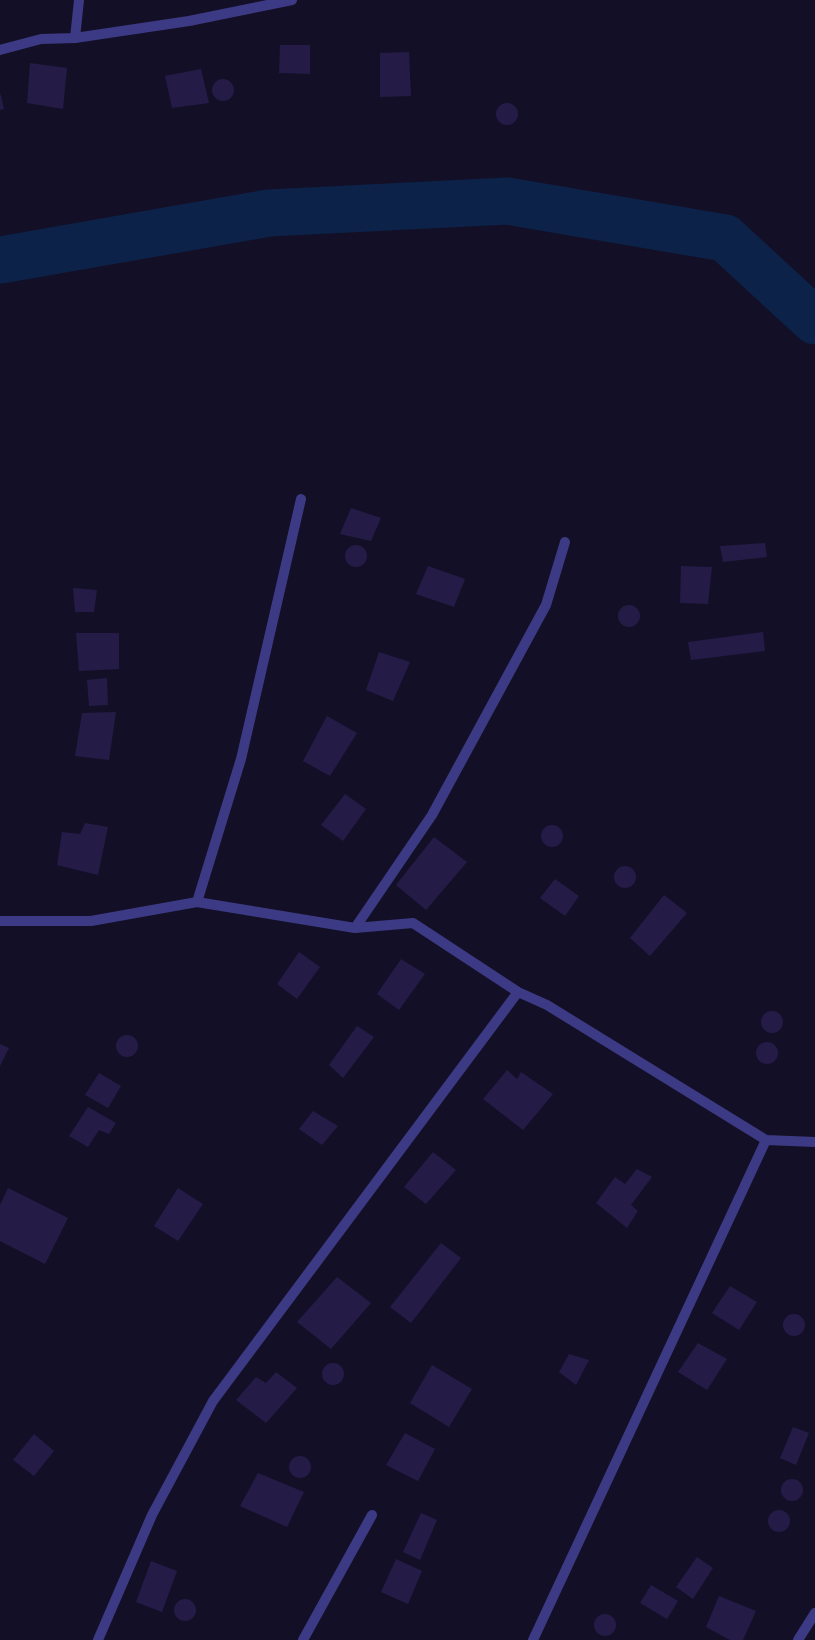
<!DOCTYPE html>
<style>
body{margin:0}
canvas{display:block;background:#130f26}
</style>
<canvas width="815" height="1640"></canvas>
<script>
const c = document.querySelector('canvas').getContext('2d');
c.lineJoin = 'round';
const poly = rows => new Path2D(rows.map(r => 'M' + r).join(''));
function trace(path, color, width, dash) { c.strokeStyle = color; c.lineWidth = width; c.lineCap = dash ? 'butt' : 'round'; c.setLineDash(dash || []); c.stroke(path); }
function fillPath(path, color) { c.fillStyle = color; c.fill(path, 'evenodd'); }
const river = poly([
 [0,260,269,213,507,201,725,238,815,321]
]);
const building = poly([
 [280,45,310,45,310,74,279,73],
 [409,52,411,96,380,97,380,53],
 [30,63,67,68,63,109,27,103],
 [201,69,209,103,172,108,165,76],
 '212 90a11 11 0 1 1 22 0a11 11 0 1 1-22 0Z',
 [0,92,4,109,0,110],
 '496 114a11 11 0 1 1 22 0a11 11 0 1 1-22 0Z',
 [351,508,381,518,371,541,340,534],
 [765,543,767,557,723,562,720,546],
 '345 556a11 11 0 1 1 22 0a11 11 0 1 1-22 0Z',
 [428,566,465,579,454,607,416,594],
 [681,566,712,567,708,604,680,603],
 [73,588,97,590,94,612,75,612],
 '618 616a11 11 0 1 1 22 0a11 11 0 1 1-22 0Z',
 [763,632,765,651,691,660,688,642],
 [76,633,119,633,119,669,79,671],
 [379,652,410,662,393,701,366,690],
 [107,678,108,705,89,706,87,680],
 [116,712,109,760,75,756,82,713],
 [327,716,357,733,330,776,303,761],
 [345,794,366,809,343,841,321,825],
 [85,823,108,827,98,875,57,865,62,832,80,834],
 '541 836a11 11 0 1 1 22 0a11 11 0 1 1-22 0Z',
 [434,837,467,862,426,910,396,885],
 '614 877a11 11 0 1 1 22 0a11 11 0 1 1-22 0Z',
 [555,879,579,896,565,916,540,898],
 [664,895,687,913,650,956,630,938],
 [299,952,320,967,297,999,277,984],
 [401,959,425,974,399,1010,377,994],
 '761 1022a11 11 0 1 1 22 0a11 11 0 1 1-22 0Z',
 [357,1026,374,1037,343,1078,329,1065],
 '116 1046a11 11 0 1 1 22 0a11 11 0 1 1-22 0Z',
 '756 1053a11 11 0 1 1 22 0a11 11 0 1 1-22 0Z',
 [0,1044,9,1048,0,1066],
 [507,1070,517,1079,521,1072,553,1094,523,1130,483,1099],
 [99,1073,121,1086,108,1108,85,1095],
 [88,1107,116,1123,109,1134,99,1130,88,1147,69,1136],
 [313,1111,338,1126,322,1145,299,1129],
 [433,1152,456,1170,426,1204,404,1187],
 [637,1169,652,1177,631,1205,638,1211,627,1228,596,1203,615,1177,625,1184],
 [8,1188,68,1218,45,1264,0,1241,0,1205],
 [178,1188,203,1204,178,1241,154,1226],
 [441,1243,461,1258,411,1323,390,1307],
 [337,1277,371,1303,331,1349,297,1322],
 [730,1286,757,1302,739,1330,712,1313],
 '783 1325a11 11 0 1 1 22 0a11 11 0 1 1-22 0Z',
 [698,1343,727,1359,707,1390,678,1372],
 [569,1354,589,1360,576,1385,559,1372],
 '322 1374a11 11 0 1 1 22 0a11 11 0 1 1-22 0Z',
 [432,1365,472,1389,449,1427,410,1403],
 [276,1372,297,1388,266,1423,236,1400,256,1377,266,1383],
 [793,1427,809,1433,796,1465,780,1458],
 [405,1433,435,1449,418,1481,386,1465],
 [34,1434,54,1451,34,1476,13,1460],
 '289 1467a11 11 0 1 1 22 0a11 11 0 1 1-22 0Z',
 [258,1473,304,1492,287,1527,240,1506],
 '781 1490a11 11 0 1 1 22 0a11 11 0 1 1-22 0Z',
 '768 1521a11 11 0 1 1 22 0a11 11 0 1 1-22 0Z',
 [421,1513,437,1520,420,1560,403,1552],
 [697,1557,713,1568,693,1599,676,1587],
 [396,1559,422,1571,408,1604,381,1592],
 [151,1561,177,1571,162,1612,136,1602],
 [651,1585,678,1601,667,1619,640,1603],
 [719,1596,756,1611,743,1640,730,1640,706,1627],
 '174 1610a11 11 0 1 1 22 0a11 11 0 1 1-22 0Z',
 '594 1625a11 11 0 1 1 22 0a11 11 0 1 1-22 0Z'
]);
const minor = poly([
 [75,38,79,0],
 [0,50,41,39,75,38,189,21,292,0],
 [197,902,241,759,301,499],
 [0,921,91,921,197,902,355,928,413,923,518,992,547,1005,766,1140,815,1142],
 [355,928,432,815,546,605,565,542],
 [98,1640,152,1515,213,1401,518,992],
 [303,1640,372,1515],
 [533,1640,766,1140],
 [798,1640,815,1613]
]);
trace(river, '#0c2248', 47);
fillPath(building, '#241b47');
trace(minor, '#3d3a85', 10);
</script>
